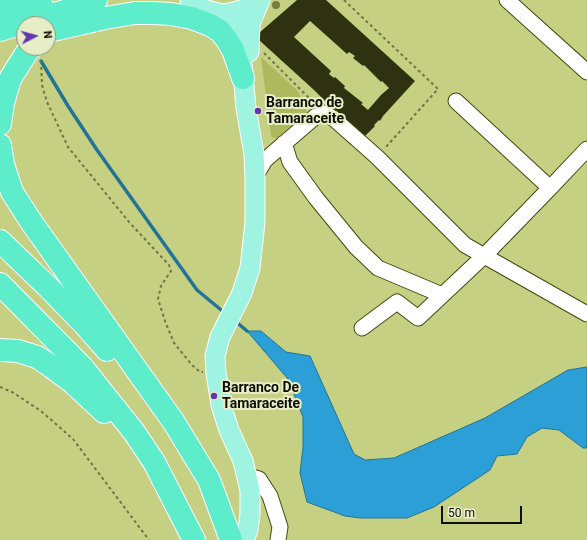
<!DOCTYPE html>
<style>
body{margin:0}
#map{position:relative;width:587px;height:540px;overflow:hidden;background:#c6d083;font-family:Roboto,sans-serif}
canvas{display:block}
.north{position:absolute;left:16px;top:16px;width:40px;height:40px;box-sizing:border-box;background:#e7edc7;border:1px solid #909477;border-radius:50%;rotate:84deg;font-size:11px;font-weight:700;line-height:16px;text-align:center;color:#0d0e00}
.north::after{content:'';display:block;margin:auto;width:14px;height:18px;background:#6136ae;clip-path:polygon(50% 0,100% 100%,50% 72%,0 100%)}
.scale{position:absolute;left:441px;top:506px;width:81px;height:18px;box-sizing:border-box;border:2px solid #0d0e00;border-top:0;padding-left:5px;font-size:12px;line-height:14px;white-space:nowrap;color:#0d0e00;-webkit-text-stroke:3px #e7edc7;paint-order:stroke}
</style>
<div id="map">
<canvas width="587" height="540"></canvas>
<div class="north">N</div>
<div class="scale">50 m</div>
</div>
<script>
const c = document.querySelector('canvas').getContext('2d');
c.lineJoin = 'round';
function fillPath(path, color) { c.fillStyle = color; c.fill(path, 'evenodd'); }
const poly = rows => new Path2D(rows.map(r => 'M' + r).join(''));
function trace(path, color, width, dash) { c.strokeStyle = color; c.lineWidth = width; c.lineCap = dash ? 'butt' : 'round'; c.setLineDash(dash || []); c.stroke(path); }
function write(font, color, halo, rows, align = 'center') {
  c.font = font + ' Roboto,sans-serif'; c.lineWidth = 4; c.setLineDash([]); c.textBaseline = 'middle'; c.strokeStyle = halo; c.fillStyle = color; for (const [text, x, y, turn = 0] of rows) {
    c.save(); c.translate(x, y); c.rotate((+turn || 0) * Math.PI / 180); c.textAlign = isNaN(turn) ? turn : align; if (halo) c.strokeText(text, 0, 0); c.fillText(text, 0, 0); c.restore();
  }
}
const green = poly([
 [261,57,298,91,307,112,276,139,271,136]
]);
const water = poly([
 [247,331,261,331,286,352,310,356,354,454,365,460,394,458,485,418,568,370,587,367,587,448,583,448,559,430,542,428,527,437,517,454,497,456,490,470,434,507,407,518,360,518,345,516,307,502,300,473,303,447,303,417,288,379,247,331]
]);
const stream = poly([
 [41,61,68,106,97,150,197,290,226,314],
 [234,320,247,331]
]);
const building = poly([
 [297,0,326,0,415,81,383,116,380,121,379,120,374,125,375,126,365,136,335,111,335,110,331,106,330,106,314,90,259,40,259,33],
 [310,21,347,54,349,52,355,56,353,58,363,66,364,65,381,82,382,81,389,88,381,95,368,110,361,104,363,103,344,88,345,86,335,77,334,78,329,74,331,71,294,37]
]);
const path = poly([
 [344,0,438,89,385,148],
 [264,53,315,104],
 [41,61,42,85,47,102,68,147,129,222,169,265,171,271,161,286,158,299,165,321,174,343,192,365,200,372,203,372],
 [0,387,12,392,41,411,73,439,149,540]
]);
const minor = poly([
 [507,0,587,72],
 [456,101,550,188],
 [284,143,290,162,316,198,356,247,378,268,442,295],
 [255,177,265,160,316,116,324,113,333,118,377,157,465,245,587,314],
 [362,328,397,302,418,318,484,256,550,188,587,149],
 [248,476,259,479,270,496,280,527,278,540]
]);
const major = poly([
 [190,0,203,9,222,14,234,12,244,9,257,0],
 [222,14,234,24,238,31,240,41,246,108,254,154,255,177,255,222,250,268,242,293,220,337,215,356,216,373,221,405,229,430,243,461,250,490,250,514,248,530,244,540],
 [249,52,250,24,260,0]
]);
const highway = poly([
 [0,11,42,6],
 [0,30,92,3,96,0],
 [53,30,105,18,135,13,152,13,171,14,192,18,210,25,220,31,227,40,233,50,243,78],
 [0,124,3,103,10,79,27,52,31,48],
 [0,145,3,164,12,192,32,223,173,421,209,480,231,540],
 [0,241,47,286,84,324,107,350],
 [0,284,83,368,134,432,154,462,194,540],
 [0,350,18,351,37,357,49,365,72,382,104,412]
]);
const trees = [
 [276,5]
];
const markers = [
 [258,111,4,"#6136ae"],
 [214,396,4,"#6136ae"]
];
const poiNames = [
 ["Barranco de",266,103],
 ["Tamaraceite",266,119],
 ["Barranco De",222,388],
 ["Tamaraceite",222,404]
];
fillPath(green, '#aeb95e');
fillPath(water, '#2b9fd6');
trace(water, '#227496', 1);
trace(stream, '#227496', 3.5);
fillPath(building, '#2e3211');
trace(minor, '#454a0e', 17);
trace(major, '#fff', 21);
trace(highway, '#fff', 24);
trace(path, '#707546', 2, [3, 3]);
trace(minor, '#fff', 15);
trace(major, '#9ef4e0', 19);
trace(highway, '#5eedcb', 22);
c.fillStyle = '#757c41';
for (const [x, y] of trees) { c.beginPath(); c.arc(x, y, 4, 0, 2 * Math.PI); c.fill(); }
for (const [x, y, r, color] of markers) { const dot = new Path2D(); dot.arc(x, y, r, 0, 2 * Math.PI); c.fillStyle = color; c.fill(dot); trace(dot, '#e7edc7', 1.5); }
write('bold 14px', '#0d0e00', '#e7edc7', poiNames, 'left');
</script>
